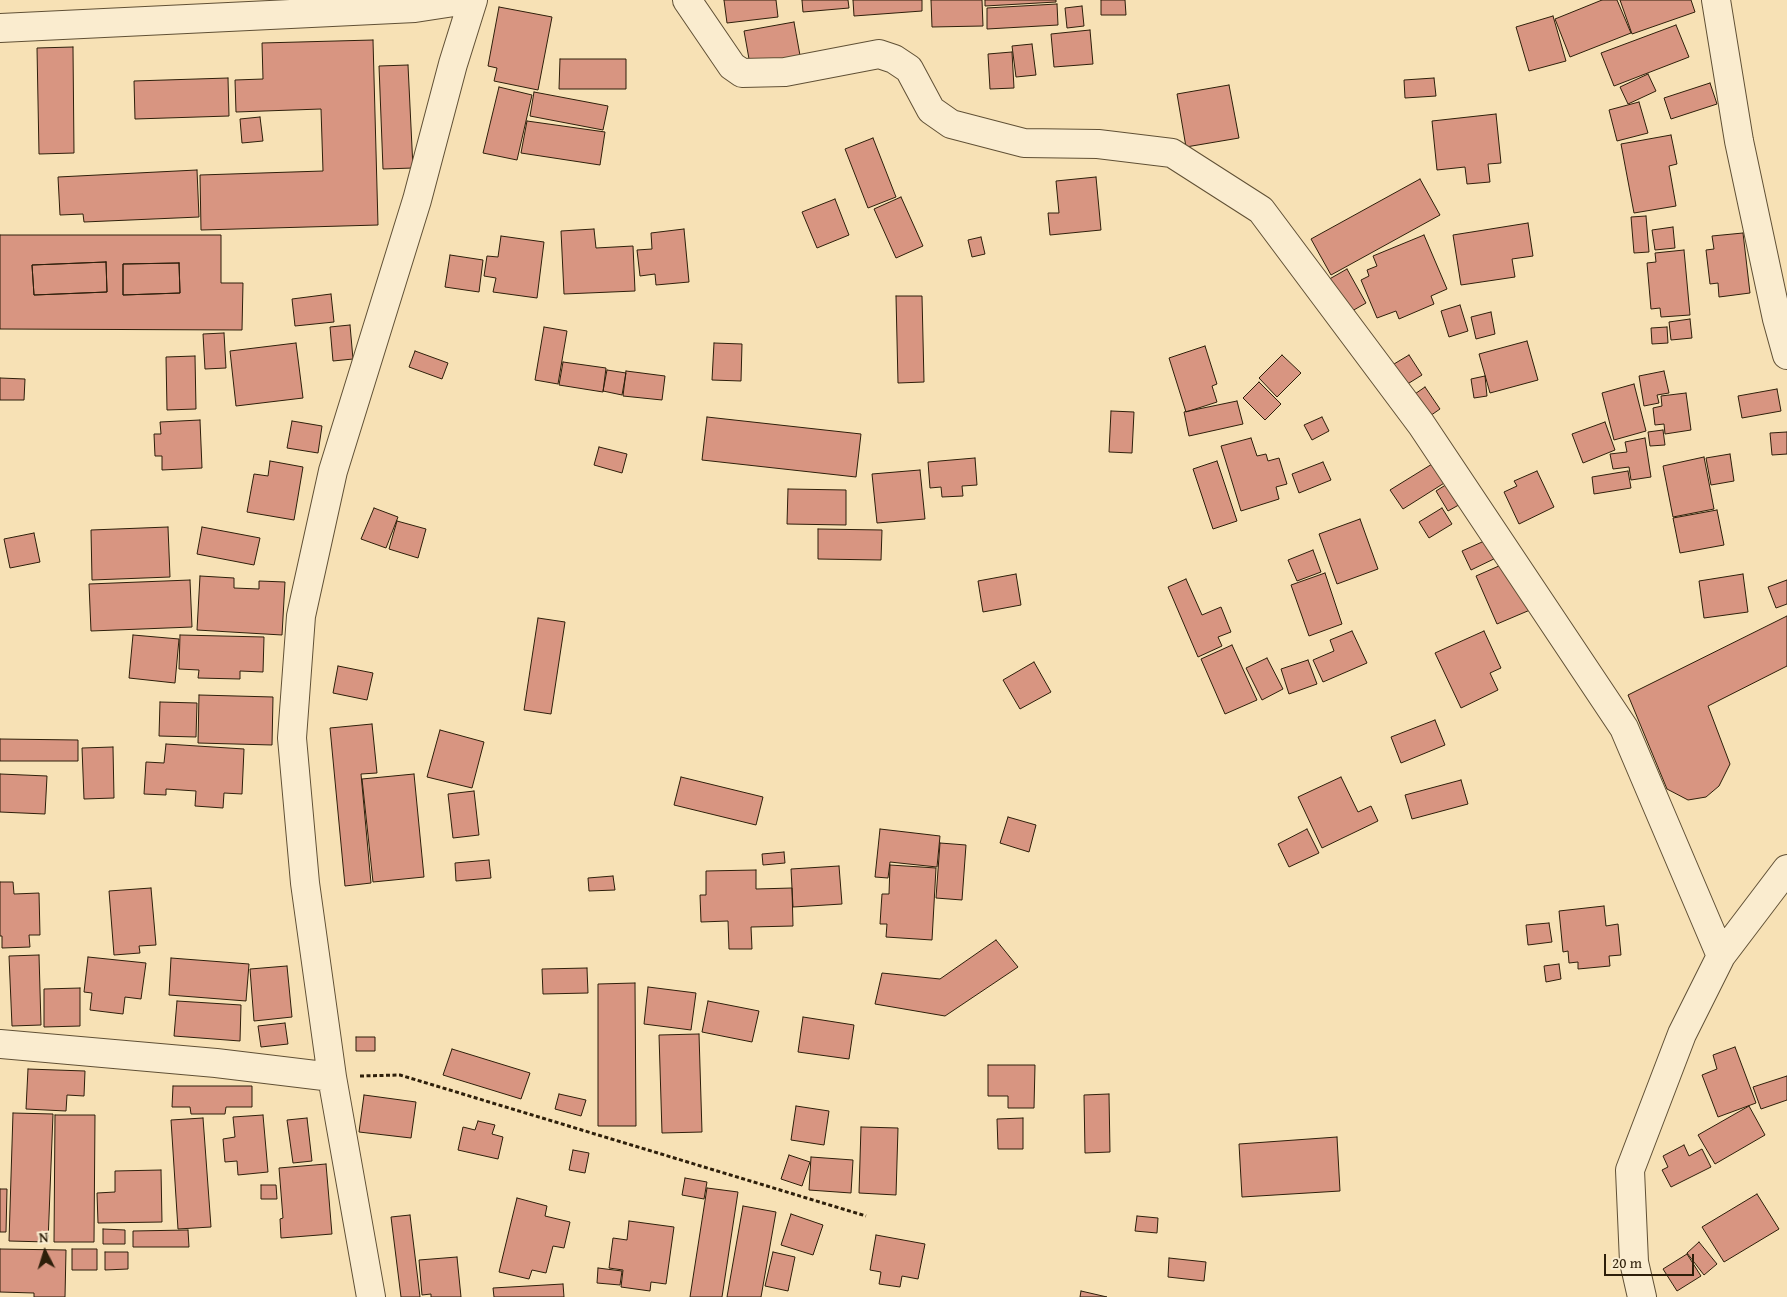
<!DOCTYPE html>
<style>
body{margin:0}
#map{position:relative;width:1787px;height:1297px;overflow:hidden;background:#f7e1b5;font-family:"Gentium Book Plus",serif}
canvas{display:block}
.north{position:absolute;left:20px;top:1227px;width:50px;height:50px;-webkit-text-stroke:4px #faeccf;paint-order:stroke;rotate:355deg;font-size:14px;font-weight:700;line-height:20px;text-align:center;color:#2e1f0a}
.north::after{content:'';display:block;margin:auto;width:18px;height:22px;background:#2e1f0a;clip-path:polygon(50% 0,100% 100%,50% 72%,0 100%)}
.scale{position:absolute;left:1604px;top:1254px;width:90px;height:22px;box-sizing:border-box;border:2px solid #2e1f0a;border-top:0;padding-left:6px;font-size:15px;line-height:18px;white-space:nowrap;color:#2e1f0a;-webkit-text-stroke:4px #faeccf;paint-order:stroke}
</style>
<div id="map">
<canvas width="1787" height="1297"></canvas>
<div class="north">N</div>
<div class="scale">20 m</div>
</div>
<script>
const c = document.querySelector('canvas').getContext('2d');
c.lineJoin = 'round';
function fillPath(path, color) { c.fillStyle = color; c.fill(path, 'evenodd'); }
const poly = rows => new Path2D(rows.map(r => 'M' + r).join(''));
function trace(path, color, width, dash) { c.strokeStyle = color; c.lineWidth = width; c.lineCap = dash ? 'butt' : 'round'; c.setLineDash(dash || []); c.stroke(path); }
const building = poly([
 [724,0,776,0,778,17,727,23,724,0],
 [802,0,848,0,849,8,803,12,802,0],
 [853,0,922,0,922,11,854,16,853,0],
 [931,0,982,0,983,26,932,27,931,0],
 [985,0,1056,0,1056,2,985,6,985,0],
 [1101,0,1125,0,1126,15,1101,15,1101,0],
 [1602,0,1617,0,1631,33,1570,57,1555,19,1602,0],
 [1620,0,1691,0,1695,12,1632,34,1620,0],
 [1057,4,1058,25,987,29,987,8,1057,4],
 [1082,6,1084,26,1067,28,1065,8,1082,6],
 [499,7,552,17,538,90,494,81,497,68,488,66,499,7],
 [1553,16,1566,61,1529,71,1516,27,1553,16],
 [794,22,801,61,751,70,744,31,794,22],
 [1676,25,1689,57,1614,86,1601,53,1676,25],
 [1090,30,1093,64,1054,67,1051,34,1090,30],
 [373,40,378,225,201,230,200,175,323,171,321,109,236,112,235,80,263,79,262,43,373,40],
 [1032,44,1036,75,1016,77,1012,46,1032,44],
 [73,47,74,153,39,154,37,48,73,47],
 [1012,52,1014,88,990,89,988,54,1012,52],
 [560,59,626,59,626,89,559,89,560,59],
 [408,65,413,168,383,169,379,66,408,65],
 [1648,74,1656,91,1628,104,1620,87,1648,74],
 [228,78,229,116,135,119,134,81,228,78],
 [1434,78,1436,96,1405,98,1404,80,1434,78],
 [1710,83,1717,104,1671,119,1664,98,1710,83],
 [1229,85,1239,138,1186,147,1177,94,1229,85],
 [499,87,532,95,517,160,483,153,499,87],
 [534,92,608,106,603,130,530,116,534,92],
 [1639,102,1648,133,1617,141,1609,110,1639,102],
 [1496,114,1501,163,1488,164,1490,182,1467,184,1465,167,1437,170,1432,121,1496,114],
 [260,117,263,141,242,143,240,119,260,117],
 [527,121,605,132,600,165,521,153,527,121],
 [1671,135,1677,164,1669,166,1676,206,1634,213,1621,144,1671,135],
 [873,138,896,197,868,208,845,149,873,138],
 [197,170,199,217,84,222,83,214,60,215,58,177,197,170],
 [1096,177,1101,230,1050,235,1048,213,1059,213,1056,181,1096,177],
 [1420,179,1440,215,1331,275,1311,239,1420,179],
 [901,197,923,246,896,258,874,209,901,197],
 [835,199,849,235,817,248,802,212,835,199],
 [1646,216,1649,252,1634,253,1631,217,1646,216],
 [1528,223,1533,256,1512,259,1515,277,1461,285,1453,235,1528,223],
 [1673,227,1675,248,1655,250,1652,230,1673,227],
 [594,229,596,248,633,246,635,291,564,294,561,231,594,229],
 [684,229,689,282,656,285,655,274,640,276,637,250,652,249,651,233,684,229],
 [1743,233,1750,293,1719,297,1718,283,1710,284,1706,250,1714,249,1712,236,1743,233],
 [0,235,221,235,221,283,243,283,242,330,0,329,0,235],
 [106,262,107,292,34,295,32,265,106,262],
 [179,263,180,293,123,295,123,264,179,263],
 [1424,235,1447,289,1431,296,1434,304,1399,319,1396,311,1377,318,1361,280,1369,276,1367,270,1377,266,1373,256,1424,235],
 [501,236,544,242,537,298,493,292,496,278,484,276,487,256,498,257,501,236],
 [981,237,985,254,972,257,968,240,981,237],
 [1684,250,1690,315,1661,317,1660,308,1651,309,1647,263,1656,262,1655,253,1684,250],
 [450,255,483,260,479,292,445,287,450,255],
 [106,262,107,292,34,295,32,265,106,262],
 [179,263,180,293,123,295,123,264,179,263],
 [1347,269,1366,303,1345,315,1326,281,1347,269],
 [331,294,334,322,295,326,292,299,331,294],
 [896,296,922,296,924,382,898,383,896,296],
 [1460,305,1468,331,1449,337,1441,311,1460,305],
 [1491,312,1495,334,1476,339,1471,317,1491,312],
 [1690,319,1692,338,1671,340,1669,322,1690,319],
 [350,325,353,359,333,361,330,327,350,325],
 [544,327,567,331,558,384,535,380,544,327],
 [1667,327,1668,343,1652,344,1651,328,1667,327],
 [224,333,226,368,205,369,203,334,224,333],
 [1527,341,1538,380,1490,393,1479,354,1527,341],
 [296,343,303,398,236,406,230,351,296,343],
 [714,343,742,344,741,381,712,380,714,343],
 [1205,346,1217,384,1212,386,1217,402,1186,412,1169,358,1205,346],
 [415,351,448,363,442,379,409,367,415,351],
 [1282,355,1301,373,1277,397,1259,378,1282,355],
 [1409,355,1422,375,1401,388,1389,367,1409,355],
 [195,356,196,409,167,410,166,357,195,356],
 [563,362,606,368,603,392,559,385,563,362],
 [607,370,626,373,622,395,603,391,607,370],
 [626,371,665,376,662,400,623,396,626,371],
 [1664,371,1669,393,1657,395,1659,403,1644,406,1639,376,1664,371],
 [1485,376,1487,396,1474,398,1471,379,1485,376],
 [0,378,25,379,24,400,0,400,0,378],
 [1259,382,1281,404,1265,420,1243,398,1259,382],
 [1634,384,1646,431,1614,440,1602,393,1634,384],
 [1425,387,1440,409,1427,418,1412,396,1425,387],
 [1777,389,1781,411,1742,418,1738,396,1777,389],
 [1686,393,1691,430,1665,434,1664,424,1655,425,1653,408,1662,406,1661,396,1686,393],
 [1237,401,1243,424,1189,436,1184,412,1237,401],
 [1111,411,1134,412,1132,453,1109,452,1111,411],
 [707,417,861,434,856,477,702,460,707,417],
 [1322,417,1329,431,1312,440,1304,425,1322,417],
 [200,420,202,468,162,470,162,456,155,456,154,434,161,434,160,422,200,420],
 [292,421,322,426,318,453,287,448,292,421],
 [1605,422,1615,450,1583,463,1572,434,1605,422],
 [1663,430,1665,445,1650,446,1648,432,1663,430],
 [1787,432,1787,454,1772,455,1770,433,1787,432],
 [1251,438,1257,456,1266,454,1268,461,1279,458,1287,484,1276,487,1279,499,1241,511,1221,446,1251,438],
 [1645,438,1651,477,1631,480,1629,467,1613,469,1610,454,1627,452,1625,442,1645,438],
 [599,447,627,454,622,473,594,465,599,447],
 [1730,454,1734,481,1711,485,1706,458,1730,454],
 [1704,457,1714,509,1673,517,1663,466,1704,457],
 [975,458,977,485,962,486,963,496,942,497,941,487,930,488,928,462,975,458],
 [270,461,303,467,294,520,247,512,254,474,268,476,270,461],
 [1217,461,1237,521,1213,529,1193,469,1217,461],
 [1437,461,1449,480,1403,509,1390,490,1437,461],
 [1323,462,1331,480,1299,493,1292,474,1323,462],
 [920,470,925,519,877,523,872,474,920,470],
 [1537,471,1554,507,1519,524,1504,492,1517,486,1514,481,1537,471],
 [1628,471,1631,488,1594,494,1592,477,1628,471],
 [1452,481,1464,502,1448,511,1436,491,1452,481],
 [788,489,846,490,846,525,787,524,788,489],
 [374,508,398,517,386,548,361,539,374,508],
 [1442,508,1452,524,1429,538,1419,522,1442,508],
 [1717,510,1724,545,1680,553,1673,518,1717,510],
 [1360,519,1378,569,1337,584,1319,534,1360,519],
 [397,521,426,529,418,558,389,549,397,521],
 [168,527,170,577,92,580,91,530,168,527],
 [202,527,260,538,254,565,197,554,202,527],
 [818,529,882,530,881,560,818,559,818,529],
 [34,533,40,562,10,568,4,539,34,533],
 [1491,538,1500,556,1471,570,1462,551,1491,538],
 [1313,550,1321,572,1297,581,1288,560,1313,550],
 [1508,562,1530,610,1497,624,1476,576,1508,562],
 [1325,573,1342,624,1309,636,1291,585,1325,573],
 [1016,574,1021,605,983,612,978,581,1016,574],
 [1743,574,1748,612,1704,618,1699,581,1743,574],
 [200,576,234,578,234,588,259,589,259,581,285,582,282,635,197,630,200,576],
 [1186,579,1202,615,1221,607,1231,632,1218,637,1222,646,1198,657,1168,587,1186,579],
 [190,580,192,627,91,631,89,584,190,580],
 [1787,580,1787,604,1776,608,1768,587,1787,580],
 [1787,616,1787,666,1708,706,1730,764,1719,786,1706,797,1688,800,1667,789,1628,695,1787,616],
 [538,618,565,622,551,714,524,710,538,618],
 [1352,631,1367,663,1323,682,1313,660,1334,651,1330,640,1352,631],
 [1484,631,1501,668,1490,673,1498,690,1461,708,1435,653,1484,631],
 [133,635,179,639,175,683,129,678,133,635],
 [180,635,264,637,263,672,240,671,240,679,198,678,199,670,179,669,180,635],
 [1232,645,1257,700,1225,714,1201,659,1232,645],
 [1267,658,1283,689,1262,700,1246,668,1267,658],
 [1308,660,1317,684,1289,694,1281,669,1308,660],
 [1034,662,1051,692,1020,709,1003,680,1034,662],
 [338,666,373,673,367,700,333,693,338,666],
 [199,695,273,697,272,745,198,743,199,695],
 [160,702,197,703,196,737,159,736,160,702],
 [1435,720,1445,745,1401,763,1391,737,1435,720],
 [372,724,377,773,361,774,371,883,345,886,330,728,372,724],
 [440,730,484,742,472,788,427,777,440,730],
 [0,739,78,740,78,761,0,761,0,739],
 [166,744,244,749,242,794,224,793,223,808,195,806,196,791,166,789,166,795,144,794,146,762,164,763,166,744],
 [113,747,114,798,84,799,82,748,113,747],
 [0,774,47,776,45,814,0,812,0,774],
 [414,774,424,877,373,882,362,779,414,774],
 [681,777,763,797,756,825,674,805,681,777],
 [1341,777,1358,812,1371,806,1378,821,1322,848,1298,797,1341,777],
 [1461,780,1468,804,1412,819,1405,795,1461,780],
 [474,791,479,835,453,838,448,794,474,791],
 [1008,817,1036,825,1029,852,1000,843,1008,817],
 [880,829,940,836,937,867,890,862,888,878,875,877,880,829],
 [1307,829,1319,853,1289,867,1278,844,1307,829],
 [940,843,966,845,962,900,936,898,940,843],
 [784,852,785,863,763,865,762,854,784,852],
 [489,860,491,878,456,881,455,863,489,860],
 [890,865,936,868,932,940,886,937,887,924,880,924,882,894,889,894,890,865],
 [839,866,842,904,793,907,791,869,839,866],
 [756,870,756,889,792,888,793,926,751,927,752,949,729,949,728,921,701,922,700,895,706,895,706,871,756,870],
 [613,876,615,890,589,891,588,878,613,876],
 [0,882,13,882,14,894,39,893,40,935,29,935,30,947,2,948,2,936,0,936,0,882],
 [151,888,156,945,139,946,140,953,114,955,109,891,151,888],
 [1604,906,1606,926,1618,924,1621,955,1609,956,1610,966,1578,969,1578,962,1569,963,1568,951,1563,952,1559,911,1604,906],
 [1549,923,1552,942,1528,945,1526,925,1549,923],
 [996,940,1018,967,945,1016,875,1004,882,973,940,979,996,940],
 [39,955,41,1025,12,1026,9,956,39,955],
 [88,957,146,963,141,999,125,997,123,1014,90,1010,92,993,84,992,88,957],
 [171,958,249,964,246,1001,169,995,171,958],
 [1559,964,1561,979,1546,982,1544,966,1559,964],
 [287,966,292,1017,254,1021,250,969,287,966],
 [587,968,588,993,543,994,542,969,587,968],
 [635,983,636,1126,598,1126,598,984,635,983],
 [648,987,696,993,691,1030,644,1024,648,987],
 [80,988,80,1026,44,1027,44,989,80,988],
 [177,1001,241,1005,240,1041,174,1036,177,1001],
 [708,1001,759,1011,752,1042,702,1032,708,1001],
 [803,1017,854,1025,849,1059,798,1052,803,1017],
 [285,1023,288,1044,261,1047,258,1026,285,1023],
 [699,1034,702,1132,662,1133,659,1035,699,1034],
 [356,1037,375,1037,375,1051,356,1051,356,1037],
 [1735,1047,1756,1103,1718,1117,1702,1075,1717,1069,1713,1055,1735,1047],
 [452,1049,530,1073,521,1099,443,1075,452,1049],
 [988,1065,1035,1065,1034,1108,1008,1108,1008,1096,988,1096,988,1065],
 [28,1069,85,1071,84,1096,67,1095,66,1111,26,1109,28,1069],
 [1787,1076,1787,1100,1761,1109,1753,1087,1787,1076],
 [173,1086,252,1086,252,1107,226,1107,225,1114,191,1114,190,1107,172,1107,173,1086],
 [559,1094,586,1100,581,1116,555,1109,559,1094],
 [1109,1094,1110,1152,1085,1153,1084,1095,1109,1094],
 [364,1095,416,1102,411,1138,359,1132,364,1095],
 [796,1106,829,1111,824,1145,791,1140,796,1106],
 [1749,1106,1765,1135,1715,1164,1698,1135,1749,1106],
 [13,1113,53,1114,48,1242,9,1241,13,1113],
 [55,1115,95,1115,94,1242,54,1242,55,1115],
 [263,1115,268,1172,238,1175,237,1161,225,1162,223,1139,235,1137,233,1117,263,1115],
 [203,1118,211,1227,178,1229,171,1120,203,1118],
 [307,1118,312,1161,293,1163,287,1120,307,1118],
 [1023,1118,1023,1149,998,1149,997,1119,1023,1118],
 [478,1121,495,1125,492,1134,503,1137,498,1159,458,1150,463,1127,475,1130,478,1121],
 [861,1127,898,1128,896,1195,859,1193,861,1127],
 [1337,1137,1340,1191,1242,1197,1239,1144,1337,1137],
 [1684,1145,1689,1156,1702,1149,1711,1167,1671,1187,1662,1170,1668,1167,1663,1156,1684,1145],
 [573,1150,589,1153,585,1173,569,1170,573,1150],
 [789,1155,810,1162,802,1186,781,1179,789,1155],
 [811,1157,853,1160,851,1193,809,1190,811,1157],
 [326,1164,332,1234,281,1238,280,1219,283,1218,279,1168,326,1164],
 [161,1170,162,1222,98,1223,97,1193,115,1192,115,1171,161,1170],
 [685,1178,707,1182,704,1199,682,1195,685,1178],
 [261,1185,276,1185,277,1199,261,1199,261,1185],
 [707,1188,738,1192,722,1297,690,1297,707,1188],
 [0,1189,7,1189,6,1232,0,1232,0,1189],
 [1757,1194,1779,1229,1724,1262,1702,1227,1757,1194],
 [517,1198,547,1206,545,1216,570,1222,564,1248,553,1246,546,1273,532,1270,529,1279,499,1272,517,1198],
 [743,1206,776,1212,761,1297,727,1297,743,1206],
 [791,1214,823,1225,813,1255,781,1245,791,1214],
 [410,1215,420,1297,401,1297,391,1217,410,1215],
 [1137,1216,1158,1218,1157,1233,1135,1231,1137,1216],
 [629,1221,674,1227,666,1284,651,1282,650,1291,621,1287,623,1270,609,1268,613,1238,627,1240,629,1221],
 [103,1229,125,1230,125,1244,103,1244,103,1229],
 [188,1230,189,1247,133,1247,133,1231,188,1230],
 [876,1235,925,1244,918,1279,902,1276,900,1287,879,1284,881,1272,870,1270,876,1235],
 [1699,1242,1717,1264,1704,1275,1687,1253,1699,1242],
 [0,1249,66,1250,65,1297,34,1297,34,1293,0,1292,0,1249],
 [72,1249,97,1249,97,1270,72,1270,72,1249],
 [105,1252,128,1252,128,1269,105,1270,105,1252],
 [773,1252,795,1257,788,1291,765,1286,773,1252],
 [1687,1254,1701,1276,1677,1291,1663,1269,1687,1254],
 [457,1257,461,1297,431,1297,431,1294,422,1295,419,1260,457,1257],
 [1169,1258,1206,1262,1204,1281,1168,1277,1169,1258],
 [598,1268,622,1271,620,1285,597,1283,598,1268],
 [563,1284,564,1297,494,1297,493,1288,563,1284],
 [1081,1291,1107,1297,1080,1297,1081,1291]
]);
const path = poly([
 [360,1076,400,1075,866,1216]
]);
const minor = poly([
 [687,0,732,66,742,73,785,72,879,54,894,59,909,69,931,110,951,124,1024,143,1098,144,1172,153,1261,210,1421,424,1624,728,1721,956],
 [1716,0,1739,141,1777,319,1787,355],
 [0,28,415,8,467,0],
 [0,1044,216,1063,332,1077],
 [371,1297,332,1077,305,883,292,738,301,616,333,471,417,200,453,64,473,0],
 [1642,1297,1634,1262,1630,1170,1682,1034,1721,956,1787,869]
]);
fillPath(building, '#d89581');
trace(building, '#2e1f0a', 1);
trace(minor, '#605035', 30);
trace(path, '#2e1f0a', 3, [4, 2.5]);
trace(minor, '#faeccf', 28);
</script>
